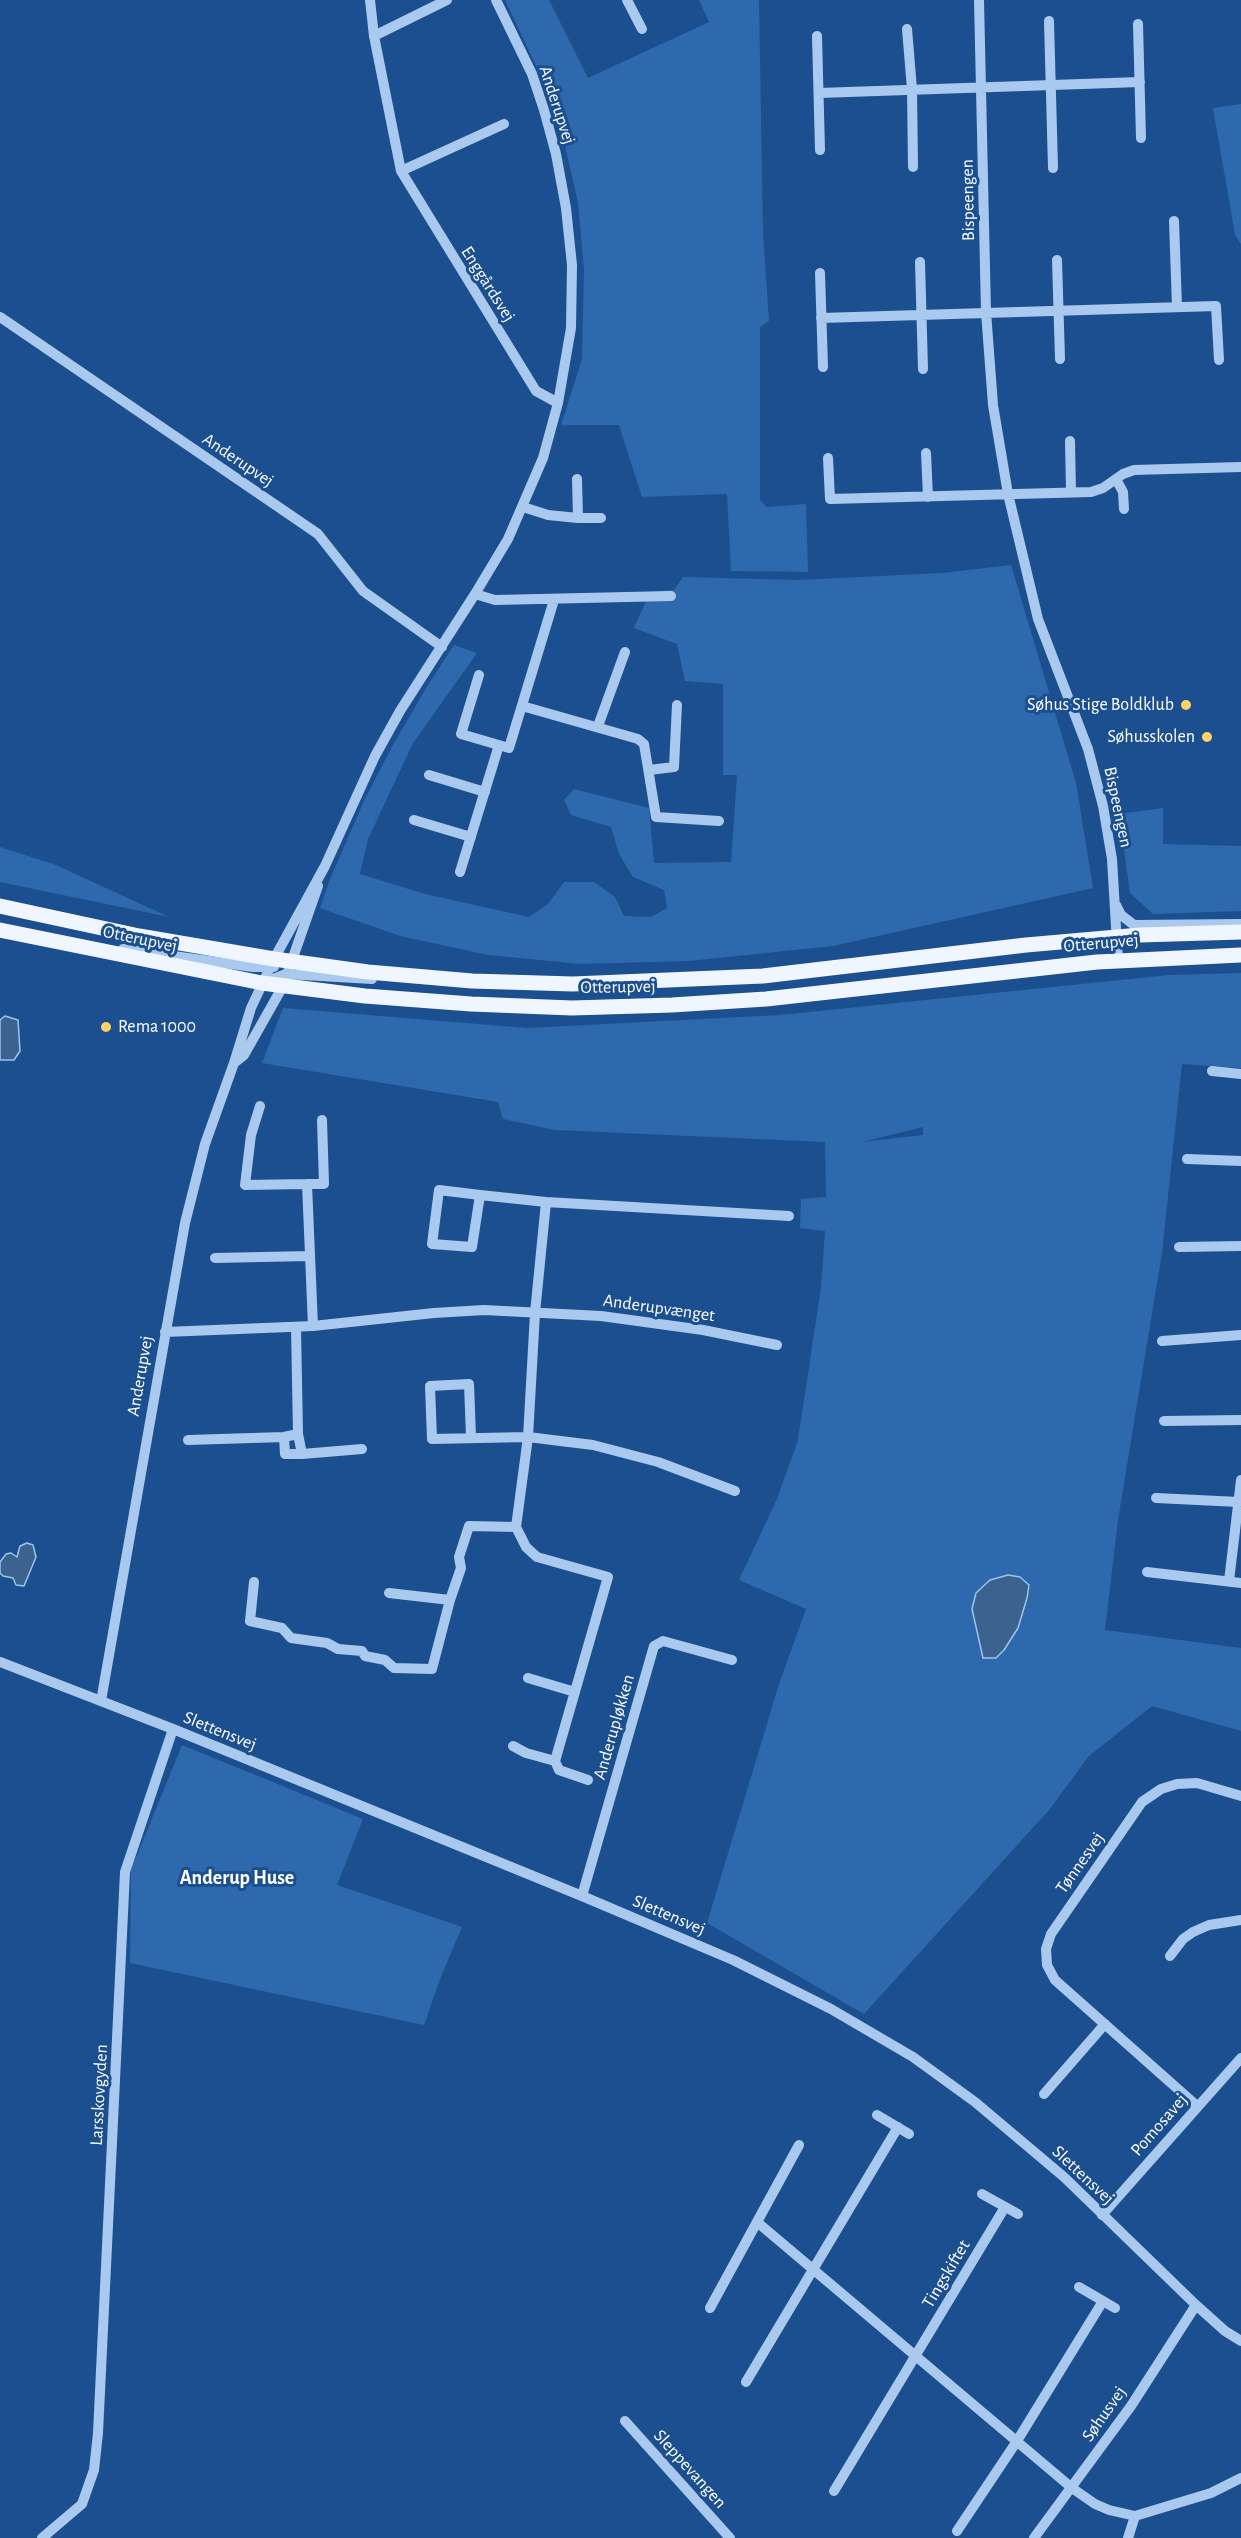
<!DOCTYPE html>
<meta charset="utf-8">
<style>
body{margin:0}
canvas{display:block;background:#1b4f8f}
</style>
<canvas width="1241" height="2538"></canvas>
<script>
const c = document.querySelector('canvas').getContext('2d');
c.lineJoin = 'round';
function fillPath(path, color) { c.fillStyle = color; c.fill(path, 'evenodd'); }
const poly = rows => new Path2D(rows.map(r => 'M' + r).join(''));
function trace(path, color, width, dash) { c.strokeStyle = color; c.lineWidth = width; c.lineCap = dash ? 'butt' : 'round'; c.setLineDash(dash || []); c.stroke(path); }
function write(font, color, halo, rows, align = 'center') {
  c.font = font + ' "Alegreya Sans",sans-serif'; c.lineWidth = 6; c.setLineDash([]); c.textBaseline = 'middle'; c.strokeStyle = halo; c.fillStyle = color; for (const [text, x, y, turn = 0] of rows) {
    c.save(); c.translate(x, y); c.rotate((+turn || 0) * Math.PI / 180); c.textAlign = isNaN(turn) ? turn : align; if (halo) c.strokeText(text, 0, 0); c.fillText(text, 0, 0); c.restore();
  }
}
const green = poly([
 [505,0,549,0,588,78,709,22,699,0,759,0,763,234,769,321,760,327,760,500,766,507,806,504,808,572,731,571,727,494,642,497,619,425,561,425,582,359,584,269,578,203,557,110],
 [1241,104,1241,244,1235,235,1213,108],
 [1011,565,1076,783,1093,888,833,946,689,961,581,964,488,955,400,936,320,908,330,879,364,801,393,745,425,690,454,645,477,653,413,743,368,839,360,874,425,894,529,917,548,904,564,882,594,882,615,897,624,916,651,917,667,908,664,890,633,877,619,854,611,827,571,815,564,800,574,789,649,808,654,863,731,862,737,775,723,775,723,684,685,681,677,644,634,628,650,592,674,590,683,577,798,580,942,573],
 [1163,808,1163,844,1241,846,1241,911,1153,914,1130,893,1119,814],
 [0,847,56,865,169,917,0,882],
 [1241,973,1241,1068,1182,1064,1162,1253,1118,1520,1105,1630,1241,1648,1241,1731,1152,1706,1089,1756,1049,1810,864,2014,707,1923,779,1684,806,1609,739,1580,777,1499,798,1440,821,1287,825,1231,800,1228,801,1199,826,1197,825,1142,555,1130,503,1119,498,1102,262,1063,283,1008,527,1028,780,1015,1169,975],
 [923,1127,923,1135,862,1142],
 [182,1745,363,1819,337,1885,462,1927,440,1979,424,2025,130,1963,131,1870]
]);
const water = poly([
 [5,1016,18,1020,20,1051,14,1060,0,1060,0,1020,5,1016],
 [27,1543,33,1545,36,1557,24,1586,16,1585,13,1578,3,1576,0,1573,0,1562,6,1554,11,1553,17,1557,20,1546,27,1543],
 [1008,1575,1020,1577,1029,1585,1027,1598,1018,1628,1004,1650,996,1658,983,1658,972,1609,976,1593,990,1580,1008,1575]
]);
const minor = poly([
 [370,0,374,36,401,171,536,391,558,403],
 [627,0,642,29],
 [979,0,986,312,993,405,1008,494,1038,619,1088,749,1103,806,1112,859,1118,961],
 [1049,21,1053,168],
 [1138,24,1141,138],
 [907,29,912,89,913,167],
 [374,36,447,0],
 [817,36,820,150],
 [819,93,1140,82],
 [401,171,504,124],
 [1174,221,1177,307],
 [1057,260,1060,359],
 [920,262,923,369],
 [820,273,823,367],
 [0,317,318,534,363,591,442,647],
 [821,318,1216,306,1219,360],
 [1070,441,1071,492],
 [926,453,928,497],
 [828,458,830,499,1091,492,1103,488,1123,474,1134,470,1241,467],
 [1116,479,1123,492,1124,509],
 [523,507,548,515,578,518,577,479],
 [578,518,601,518],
 [475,594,495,600,671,596],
 [479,675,461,734,509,748,554,600],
 [522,706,638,739,644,744,656,817,719,821],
 [598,726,625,652],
 [649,770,674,767,677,705],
 [429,775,485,792],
 [414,820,471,837],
 [460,872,499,745],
 [1116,905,1121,915,1134,925,1241,924],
 [123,949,253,967,274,967],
 [263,983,286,974,372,979],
 [234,1063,244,1055,283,986,318,886],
 [1212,1071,1241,1074],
 [260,1106,251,1135,245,1185,307,1184],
 [1187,1159,1241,1161],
 [480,1195,439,1190,432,1244,472,1247,480,1195,546,1202,789,1216],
 [1179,1247,1241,1246],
 [215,1258,309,1256],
 [313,1326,307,1184,324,1184,322,1120],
 [296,1327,298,1434,302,1454,285,1454,284,1437,298,1434],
 [165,1332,313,1326,434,1313,484,1310,601,1316,703,1330,777,1345],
 [1162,1341,1241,1335],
 [1164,1421,1241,1420],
 [471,1437,469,1384,430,1386,432,1439,528,1437,593,1445,658,1462,735,1491],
 [188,1440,284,1437],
 [302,1454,362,1449],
 [1156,1498,1239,1502],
 [516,1527,528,1437,535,1313,546,1202],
 [1147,1572,1241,1583],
 [1229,1581,1241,1480],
 [254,1582,250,1621,282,1628,291,1638,327,1643,338,1649,362,1651,365,1656,385,1660,394,1668,432,1669,450,1600,461,1568,459,1557,469,1526,516,1527],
 [389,1593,450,1600],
 [0,1662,173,1729,582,1896,733,1960,831,2009,913,2057,975,2102,1064,2177,1196,2305,1225,2331,1241,2341],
 [528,1678,575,1692],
 [101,1701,185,1223,205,1144,234,1063,251,1008,274,959,325,866,375,756,400,711,475,594,508,539,543,458,558,403,571,328,572,265,566,208,556,154,544,110,532,74,496,0],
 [513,1746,526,1753,555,1761,608,1577,537,1557,526,1547,516,1527],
 [555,1761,559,1770,588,1780],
 [582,1896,654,1646,663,1641,732,1660],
 [1170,1956,1183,1939,1193,1932,1209,1925,1241,1920],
 [1044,2094,1105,2024],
 [1197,2106,1055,1980,1047,1965,1046,1949,1051,1934,1142,1802,1161,1789,1177,1784,1197,1783,1241,1796],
 [877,2115,909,2134],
 [982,2194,1018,2214],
 [1102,2215,1241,2058],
 [757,2222,1072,2488,1095,2504,1109,2510,1135,2516,1211,2493,1241,2478],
 [1079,2287,1115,2308],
 [710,2308,799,2145],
 [746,2382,898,2127],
 [625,2421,730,2538],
 [834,2491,1005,2207],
 [957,2531,1017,2441,1103,2301],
 [42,2538,82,2504,94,2470,98,2433,125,1872,173,1729],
 [1034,2538,1131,2406,1196,2305],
 [1128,2538,1135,2516]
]);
const major = poly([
 [0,906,139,936,274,959,368,972,472,981,573,984,763,976,1026,945,1140,935,1241,932],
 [0,930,262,983,365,996,471,1004,572,1008,672,1005,766,999,1097,962,1241,955]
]);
const markers = [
 [1186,705,6,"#ffd166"],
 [1207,737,6,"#ffd166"],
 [106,1027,6,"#ffd166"]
];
const streetNames = [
 ["Anderupvej",557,105,72],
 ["Bispeengen",968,200,-91],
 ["Enggårdsvej",488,284,58],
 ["Anderupvej",238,460,34],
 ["Bispeengen",1118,807,78],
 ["Otterupvej",140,939,12],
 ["Otterupvej",1101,943,-5],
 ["Otterupvej",618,987,-1],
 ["Anderupvænget",659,1308,8],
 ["Anderupvej",140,1376,-80],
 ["Anderupløkken",614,1727,-74],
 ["Slettensvej",220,1731,22],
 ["Tønnesvej",1080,1863,-55],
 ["Slettensvej",669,1915,23],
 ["Larsskovgyden",99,2095,-87],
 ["Pomosavej",1159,2125,-49],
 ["Slettensvej",1083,2175,43],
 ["Tingskiftet",946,2274,-59],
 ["Søhusvej",1104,2414,-55],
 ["Sleppevangen",690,2469,48]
];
const poiNames = [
 ["Søhus Stige Boldklub",1174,705],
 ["Søhusskolen",1195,737],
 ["Rema 1000",118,1027,"left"]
];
const neighbourhoodNames = [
 ["Anderup Huse",237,1878]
];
fillPath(green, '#2e69ad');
fillPath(water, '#3c6290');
trace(water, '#9cc4f0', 1.5);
trace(minor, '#a9c9ee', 10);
trace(major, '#f0f6ff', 15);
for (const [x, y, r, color] of markers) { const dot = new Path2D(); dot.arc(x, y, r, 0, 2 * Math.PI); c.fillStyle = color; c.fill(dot); trace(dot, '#1b4f8f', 2); }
write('18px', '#fff', '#1b4f8f', streetNames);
write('18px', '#fff', '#1b4f8f', poiNames, 'right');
write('bold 20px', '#fff', '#1b4f8f', neighbourhoodNames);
</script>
